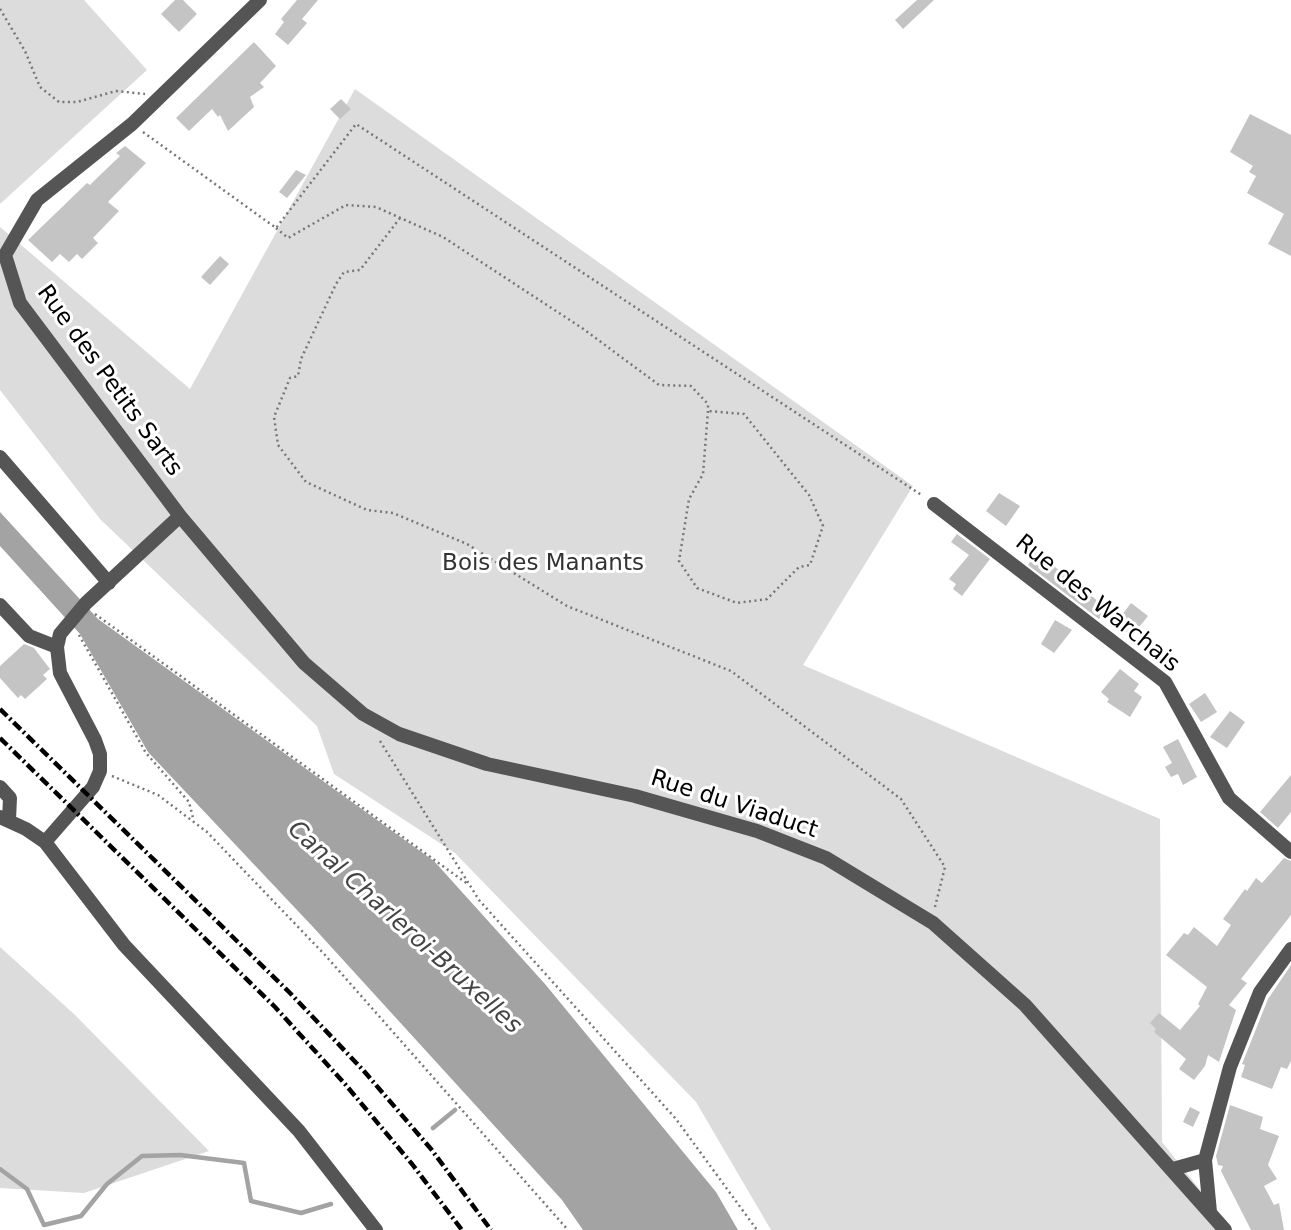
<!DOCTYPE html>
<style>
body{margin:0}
canvas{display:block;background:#fff}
</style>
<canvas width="1291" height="1230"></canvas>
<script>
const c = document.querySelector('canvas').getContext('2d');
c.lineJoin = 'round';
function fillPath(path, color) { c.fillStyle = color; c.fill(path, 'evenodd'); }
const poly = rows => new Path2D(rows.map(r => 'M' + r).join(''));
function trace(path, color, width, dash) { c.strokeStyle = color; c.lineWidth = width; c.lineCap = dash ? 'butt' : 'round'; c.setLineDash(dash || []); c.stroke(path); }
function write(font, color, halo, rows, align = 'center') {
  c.font = font + ' "DejaVu Sans",sans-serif'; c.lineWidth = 6; c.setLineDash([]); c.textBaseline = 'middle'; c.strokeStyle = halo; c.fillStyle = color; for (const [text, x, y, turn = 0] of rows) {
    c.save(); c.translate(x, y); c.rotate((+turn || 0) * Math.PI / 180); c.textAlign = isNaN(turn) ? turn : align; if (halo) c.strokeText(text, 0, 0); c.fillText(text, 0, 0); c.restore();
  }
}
const green = poly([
 [0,0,84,0,147,70,0,204],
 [355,89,913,486,803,665,1160,819,1162,1142,1232,1230,771,1230,696,1102,455,853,334,774,317,726,100,519,0,390,0,227,190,389],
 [0,947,74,1014,209,1151,84,1193,0,1188]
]);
const water = poly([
 [0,512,98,619,434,861,545,984,716,1192,738,1230,583,1230,562,1200,313,927,148,752,80,634,0,546]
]);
const stream = poly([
 [433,1128,455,1110],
 [0,1169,27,1189,44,1225,81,1216,107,1184,142,1156,180,1155,244,1163,251,1201,301,1213,331,1204]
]);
const building = poly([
 [175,0,183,0,197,14,179,32,161,14],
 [297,0,318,0,302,19,307,23,288,45,275,34,284,22,281,19],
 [917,0,934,0,903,29,895,20],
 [254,42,276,66,260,83,264,87,250,97,254,107,228,131,220,115,218,117,212,109,189,131,176,118],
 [341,99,351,109,340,119,330,109],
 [1250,114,1291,135,1291,256,1268,244,1284,214,1247,193,1256,176,1249,172,1253,166,1230,152],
 [125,146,146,163,108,202,119,211,93,238,98,243,82,259,77,254,69,262,60,254,52,262,28,240,87,183,90,185,98,177,120,156,116,153],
 [296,170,306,175,287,198,279,192],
 [220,256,229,264,210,285,201,277],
 [999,493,1020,506,1006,526,986,511],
 [957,534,990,559,962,596,953,589,956,584,949,579,969,555,951,542],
 [1036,552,1108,609,1099,619,1028,565],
 [1131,603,1148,616,1132,636,1115,624],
 [1055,620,1072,630,1054,653,1041,644],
 [24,644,34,648,50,669,43,675,47,679,25,699,21,695,18,698,0,678,0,666],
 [1120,669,1139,684,1134,691,1142,697,1130,717,1107,702,1109,699,1101,692],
 [1205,693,1217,712,1201,722,1189,704],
 [1230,711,1245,722,1227,748,1210,737],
 [1178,739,1197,777,1183,785,1178,774,1171,777,1165,767,1172,763,1163,747],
 [1291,775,1291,812,1278,828,1260,812],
 [1284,858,1291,861,1291,915,1241,979,1247,983,1229,1005,1236,1010,1219,1062,1208,1055,1205,1066,1194,1080,1179,1069,1186,1059,1154,1032,1156,1029,1150,1023,1159,1013,1180,1030,1200,1006,1198,1004,1207,987,1166,955,1184,933,1188,935,1194,927,1217,946,1231,925,1223,919,1245,889,1247,891,1256,878,1262,883],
 [1291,965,1291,1061,1287,1069,1281,1067,1272,1089,1241,1077,1245,1065,1242,1064,1268,999],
 [1230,1105,1263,1117,1260,1129,1279,1136,1268,1165,1277,1179,1264,1186,1274,1205,1279,1203,1284,1230,1251,1230,1221,1171,1223,1166,1218,1165,1216,1156],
 [1190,1107,1200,1112,1193,1127,1183,1122]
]);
const path = poly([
 [0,9,25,51,40,87,59,102,77,102,116,91,145,94],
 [143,132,276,228,356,124,923,496],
 [400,218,360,270,344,272,336,284,301,359,298,376,290,378,274,417,278,445,306,482,367,510,393,513,467,544,567,606,731,671,901,799,945,867,935,907],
 [276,228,288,238,346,205,376,207,443,237,582,328,659,385,691,386,708,404,708,411,703,474,689,499,679,561,697,588,737,603,767,599,799,567,810,565,823,526,809,495,744,414,708,411],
 [95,614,469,885],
 [79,635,146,753,189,802,193,818],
 [380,741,479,900,676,1119,757,1230],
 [112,776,158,795,207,832,325,955,568,1230]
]);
const minor = poly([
 [260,0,132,124,37,200,5,255,20,303,180,516,304,663,363,714,399,734,487,764,635,796,757,831,826,858,933,923,1025,1005,1225,1230],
 [0,457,109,583],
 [934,504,1165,682,1229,798,1291,852],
 [0,605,29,636,57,647],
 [0,787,10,798,9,820],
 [0,817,26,829,45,842,124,945,299,1131,376,1230],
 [45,842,93,787,100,771,100,754,95,740,60,673,57,647,60,634,86,603,180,516],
 [1173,1169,1205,1160],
 [1210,1212,1205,1160,1230,1067,1260,992,1291,949]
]);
const rail = poly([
 [0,709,290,993,363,1070,431,1149,491,1230],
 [0,738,275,1007,345,1084,412,1164,462,1230]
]);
const streetNames = [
 ["Rue des Petits Sarts",109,381,54],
 ["Rue des Warchais",1097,604,39],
 ["Rue du Viaduct",734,805,18]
];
const parkNames = [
 ["Bois des Manants",543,564]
];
const waterNames = [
 ["Canal Charleroi-Bruxelles",404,928,42]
];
fillPath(green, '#dcdcdc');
fillPath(water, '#a3a3a3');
trace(stream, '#a3a3a3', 4.5);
fillPath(building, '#c4c4c4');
trace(path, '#777', 2.5, [2, 3.5]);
trace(minor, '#555', 14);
trace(rail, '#000', 4.5, [10, 3.5, 2, 3.5]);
write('23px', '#000', '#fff', streetNames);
write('23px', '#333', '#fff', parkNames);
write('italic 24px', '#444', '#fff', waterNames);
</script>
